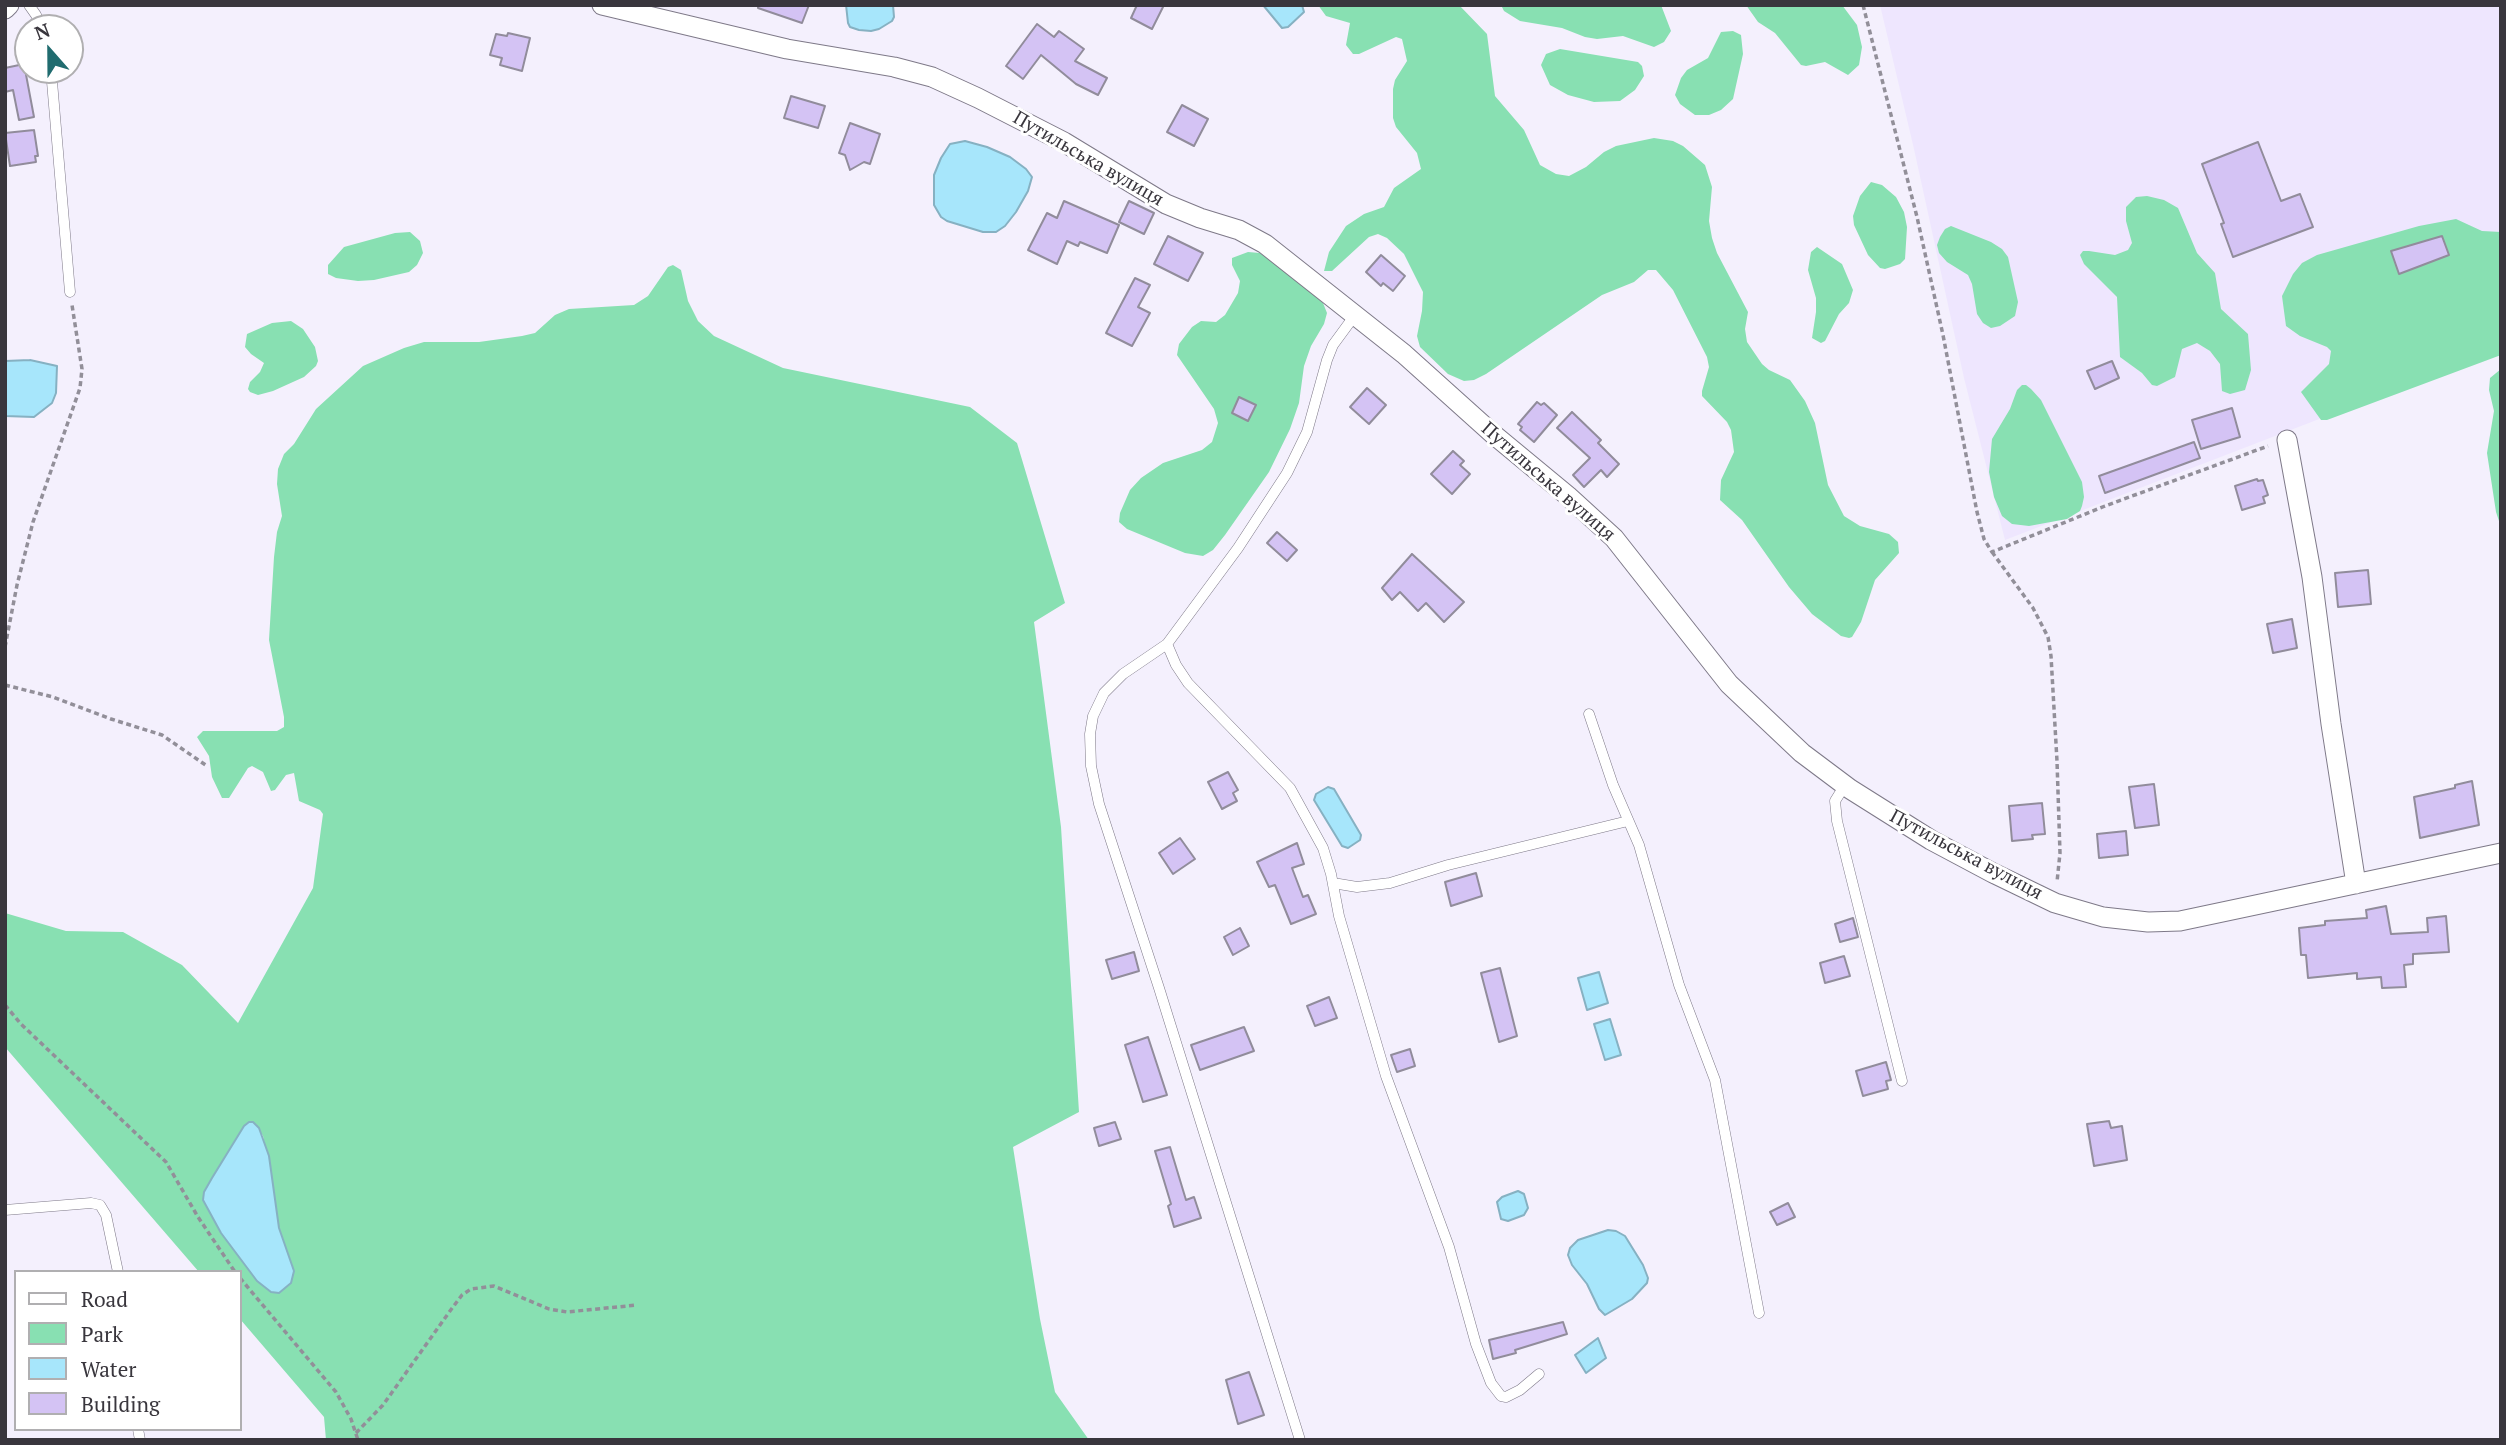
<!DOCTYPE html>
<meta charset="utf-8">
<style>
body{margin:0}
#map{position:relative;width:2506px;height:1445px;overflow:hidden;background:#f4f0fd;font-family:"PT Serif",serif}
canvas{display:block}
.frame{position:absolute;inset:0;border:7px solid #39363d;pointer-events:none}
.legend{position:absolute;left:14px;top:1270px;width:228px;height:161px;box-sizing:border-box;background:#fff;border:2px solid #b0afb1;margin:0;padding:9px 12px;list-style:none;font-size:21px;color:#39363d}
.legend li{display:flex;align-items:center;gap:14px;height:35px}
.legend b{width:35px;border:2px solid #b0afb1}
.north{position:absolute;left:14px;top:14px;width:70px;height:70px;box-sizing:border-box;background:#fff;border:2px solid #b0afb1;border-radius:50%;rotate:339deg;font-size:19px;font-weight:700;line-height:28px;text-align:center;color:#39363d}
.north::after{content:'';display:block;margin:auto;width:24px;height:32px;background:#206c6f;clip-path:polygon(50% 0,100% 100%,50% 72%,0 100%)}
</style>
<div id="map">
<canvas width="2506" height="1445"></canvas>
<div class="frame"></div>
<ul class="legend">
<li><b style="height:9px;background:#fff"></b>Road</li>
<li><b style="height:19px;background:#88e0b2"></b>Park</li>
<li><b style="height:19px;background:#a7e6fb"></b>Water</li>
<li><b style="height:19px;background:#d4c3f4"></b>Building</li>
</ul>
<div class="north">N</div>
</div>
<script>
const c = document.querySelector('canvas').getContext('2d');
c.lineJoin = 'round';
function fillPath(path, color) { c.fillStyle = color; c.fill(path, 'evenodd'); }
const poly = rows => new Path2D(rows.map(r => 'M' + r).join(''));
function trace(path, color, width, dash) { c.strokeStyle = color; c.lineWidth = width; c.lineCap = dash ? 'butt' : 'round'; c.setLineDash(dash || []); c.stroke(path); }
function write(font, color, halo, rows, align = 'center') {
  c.font = font + ' "PT Serif",serif'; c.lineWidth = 6; c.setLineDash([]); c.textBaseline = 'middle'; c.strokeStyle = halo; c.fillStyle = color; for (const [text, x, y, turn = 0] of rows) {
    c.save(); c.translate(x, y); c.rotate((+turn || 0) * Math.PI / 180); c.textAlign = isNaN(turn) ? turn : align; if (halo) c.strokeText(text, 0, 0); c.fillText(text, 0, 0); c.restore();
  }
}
const built = poly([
 [1880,5,2501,5,2501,349,2005,540,1964,378,1914,149]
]);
const green = poly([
 [1318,5,1459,5,1487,34,1495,96,1524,130,1540,165,1556,174,1569,176,1586,167,1604,152,1616,146,1654,138,1673,141,1683,146,1705,165,1712,187,1709,221,1712,238,1717,253,1748,312,1745,329,1747,342,1762,364,1769,370,1790,380,1805,401,1815,423,1828,485,1844,516,1860,526,1889,534,1898,542,1899,553,1875,580,1861,622,1852,637,1849,638,1841,636,1812,614,1789,587,1742,520,1720,500,1721,480,1734,452,1731,430,1727,422,1702,396,1702,391,1709,367,1707,357,1673,290,1656,270,1648,270,1634,282,1602,295,1486,374,1474,380,1464,381,1448,374,1420,347,1417,336,1422,311,1423,292,1404,254,1387,238,1378,234,1369,237,1332,271,1324,271,1329,252,1346,226,1364,214,1384,207,1394,188,1421,169,1417,153,1396,127,1393,118,1393,89,1395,80,1407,61,1402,39,1396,37,1359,54,1353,54,1346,45,1350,23,1326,16],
 [1501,5,1661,5,1671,31,1664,42,1654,47,1623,36,1597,39,1585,37,1562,28,1520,21,1504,11],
 [1746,5,1842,5,1857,25,1862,47,1859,65,1848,75,1825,62,1806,66,1801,65,1775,33,1758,22],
 [1733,31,1741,35,1743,54,1733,99,1721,110,1709,115,1695,115,1680,104,1675,95,1681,78,1687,70,1708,58,1721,32],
 [1560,49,1638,62,1642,66,1644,76,1635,90,1620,101,1594,102,1568,95,1550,85,1541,65,1546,54],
 [1871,182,1882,185,1896,197,1904,212,1907,227,1905,259,1900,264,1885,269,1880,268,1868,255,1854,225,1853,216,1860,196],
 [2147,196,2164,200,2178,208,2197,253,2215,273,2221,309,2248,334,2251,370,2245,390,2230,394,2222,391,2220,364,2210,351,2197,343,2182,349,2175,377,2157,386,2152,385,2142,373,2120,357,2117,297,2084,264,2080,255,2083,251,2089,251,2115,255,2128,250,2132,243,2126,221,2126,207,2136,197],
 [2456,219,2482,231,2501,232,2501,355,2327,420,2321,420,2301,392,2329,364,2331,351,2327,347,2300,336,2286,326,2282,296,2293,274,2302,263,2317,255,2419,226],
 [1951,226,1991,242,2002,249,2008,257,2018,302,2015,316,2000,326,1991,328,1983,323,1977,314,1972,284,1968,275,1947,262,1939,253,1937,245,1940,237,1945,229],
 [410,232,420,241,423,253,417,265,409,272,374,280,358,281,336,278,328,274,328,265,344,247,395,233],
 [1817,247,1842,264,1853,290,1849,303,1839,314,1825,341,1821,343,1812,338,1816,312,1816,298,1808,270,1811,252],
 [1248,252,1260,253,1310,290,1323,303,1327,313,1324,324,1311,346,1304,366,1299,403,1290,429,1269,472,1225,535,1213,550,1203,556,1185,553,1127,529,1119,522,1120,513,1130,490,1141,478,1163,463,1202,450,1212,442,1218,423,1214,409,1177,355,1179,344,1192,327,1201,321,1216,322,1225,315,1238,293,1240,281,1232,265,1232,258],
 [673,265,681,270,688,301,698,321,714,336,783,368,970,407,1017,443,1065,603,1034,622,1061,827,1079,1112,1013,1147,1040,1319,1055,1392,1089,1440,326,1440,324,1417,240,1319,240,1272,199,1272,5,1047,5,913,66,931,123,932,182,965,238,1023,313,888,323,814,320,810,299,801,294,773,286,775,275,790,271,791,263,772,252,766,248,768,229,798,222,798,212,777,209,756,197,737,203,731,277,731,284,727,284,717,269,640,274,557,277,532,282,516,277,484,278,469,284,454,294,444,316,409,363,366,404,348,424,342,479,342,522,336,535,333,555,315,569,309,634,305,648,296,668,267],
 [247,1123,256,1124,263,1136,271,1170,279,1228,294,1271,291,1283,279,1293,271,1292,257,1281,221,1233,203,1200,204,1192,212,1178],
 [291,321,303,329,315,347,318,361,316,366,304,377,273,391,258,395,250,392,248,389,250,382,260,372,264,363,251,354,245,347,247,334,272,323],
 [2501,369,2501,527,2496,512,2487,453,2494,411,2489,390,2490,378],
 [2022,385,2026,385,2031,389,2041,400,2082,482,2084,497,2082,506,2080,511,2067,519,2029,526,2012,524,2002,516,1994,497,1989,472,1992,439,2010,409,2017,390]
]);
const water = poly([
 [846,5,893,5,894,17,892,21,879,29,871,31,859,30,850,27,848,23,846,5],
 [1263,5,1302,5,1304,12,1288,27,1282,28,1263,5],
 [965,141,987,147,1010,157,1026,169,1032,177,1028,191,1016,212,1005,226,996,232,983,232,947,221,941,217,934,205,934,175,941,158,950,144,965,141],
 [30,360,57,366,56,393,52,403,34,417,5,416,5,361,30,360],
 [1328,787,1334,789,1361,835,1360,840,1348,848,1342,846,1314,800,1316,794,1328,787],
 [1599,972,1608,1003,1587,1010,1578,978,1599,972],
 [1610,1019,1621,1055,1605,1060,1594,1024,1610,1019],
 [249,1122,253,1122,259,1128,269,1156,279,1228,294,1271,291,1283,279,1293,271,1292,257,1281,221,1233,203,1200,204,1192,212,1178,244,1126,249,1122],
 [1518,1191,1524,1194,1528,1208,1524,1215,1508,1221,1501,1219,1497,1202,1502,1197,1518,1191],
 [1608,1230,1616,1231,1625,1236,1643,1265,1648,1278,1647,1283,1632,1299,1605,1315,1599,1309,1587,1284,1572,1265,1568,1255,1570,1248,1578,1240,1608,1230],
 [1598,1338,1606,1358,1586,1373,1575,1355,1598,1338]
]);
const building = poly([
 [758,5,809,5,802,23,758,8,758,5],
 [1137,5,1164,5,1152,29,1131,18,1137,5],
 [1037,24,1054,37,1059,31,1084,49,1075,61,1107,78,1098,95,1076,84,1041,55,1023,79,1006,66,1037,24],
 [508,33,530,38,522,71,500,65,502,58,490,55,496,34,507,36,508,33],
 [24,64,34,117,19,120,13,90,5,92,5,68,24,64],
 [791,96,825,106,818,128,784,118,791,96],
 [1182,105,1208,119,1194,146,1167,132,1182,105],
 [850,123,880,134,870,164,864,162,850,170,845,155,839,153,850,123],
 [34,130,38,156,35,156,36,162,10,166,5,133,34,130],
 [2258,142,2281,201,2300,194,2313,227,2233,257,2221,224,2224,223,2202,164,2258,142],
 [1064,201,1119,225,1107,253,1080,242,1078,246,1067,241,1057,264,1028,250,1047,213,1057,218,1064,201],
 [1129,201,1154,213,1144,234,1119,222,1129,201],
 [1168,236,1203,253,1188,281,1154,264,1168,236],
 [2442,236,2449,255,2399,274,2391,251,2442,236],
 [1381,255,1405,276,1393,291,1383,283,1381,286,1366,272,1381,255],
 [1135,278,1150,285,1138,307,1150,313,1132,346,1106,333,1135,278],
 [2112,361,2119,378,2095,389,2087,371,2112,361],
 [1367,388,1386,405,1369,424,1350,407,1367,388],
 [1239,397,1256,405,1248,421,1232,413,1239,397],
 [1537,402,1541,405,1544,403,1557,415,1534,442,1520,430,1522,427,1518,424,1537,402],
 [2232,408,2240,437,2201,449,2192,420,2232,408],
 [1572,412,1601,440,1598,443,1619,464,1607,477,1601,470,1584,487,1573,475,1590,458,1557,428,1572,412],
 [2194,442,2200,458,2105,493,2099,476,2194,442],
 [1453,451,1464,461,1460,465,1470,474,1452,494,1431,474,1453,451],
 [2257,479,2258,481,2263,480,2268,495,2263,497,2265,503,2242,510,2235,486,2257,479],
 [1277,532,1297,550,1287,561,1267,543,1277,532],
 [1412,554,1464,602,1444,622,1426,603,1418,611,1400,592,1392,600,1382,588,1412,554],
 [2368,570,2371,604,2338,607,2335,573,2368,570],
 [2292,619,2297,648,2273,653,2267,624,2292,619],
 [1228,772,1238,790,1233,793,1237,801,1222,809,1208,782,1228,772],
 [2472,781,2479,825,2420,838,2414,797,2455,788,2455,785,2472,781],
 [2154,784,2159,825,2135,828,2129,787,2154,784],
 [2042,803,2045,834,2032,835,2033,839,2012,841,2009,806,2042,803],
 [2126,831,2128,855,2099,858,2097,834,2126,831],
 [1180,838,1195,859,1173,874,1159,853,1180,838],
 [1297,843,1304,864,1292,868,1303,897,1308,895,1316,914,1291,924,1275,885,1269,887,1257,862,1297,843],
 [1476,873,1482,896,1451,906,1445,882,1476,873],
 [2386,906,2391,934,2428,932,2427,918,2446,916,2449,952,2413,954,2413,964,2404,965,2406,987,2382,988,2381,977,2357,979,2357,973,2308,978,2306,955,2301,955,2299,928,2325,925,2325,921,2367,918,2366,910,2386,906],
 [1853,918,1858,937,1840,942,1835,924,1853,918],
 [1240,928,1249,946,1233,955,1224,937,1240,928],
 [1134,952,1139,971,1112,979,1106,960,1134,952],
 [1844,956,1850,976,1825,983,1820,963,1844,956],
 [1500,968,1517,1036,1499,1042,1481,973,1500,968],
 [1329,997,1337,1018,1315,1026,1307,1006,1329,997],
 [1244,1027,1254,1051,1200,1070,1191,1045,1244,1027],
 [1148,1037,1167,1095,1143,1102,1125,1045,1148,1037],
 [1410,1049,1415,1066,1397,1072,1391,1055,1410,1049],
 [1886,1062,1891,1080,1886,1081,1888,1089,1863,1096,1856,1071,1886,1062],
 [2109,1121,2111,1128,2122,1126,2127,1160,2094,1166,2087,1124,2109,1121],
 [1115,1122,1121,1139,1099,1146,1094,1128,1115,1122],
 [1170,1147,1186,1200,1194,1197,1201,1218,1174,1227,1168,1206,1171,1204,1155,1151,1170,1147],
 [1788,1203,1795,1217,1777,1225,1770,1212,1788,1203],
 [1563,1322,1567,1334,1515,1350,1516,1353,1493,1359,1489,1340,1563,1322],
 [1249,1372,1264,1415,1238,1424,1226,1380,1249,1372]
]);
const path = poly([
 [1863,5,1917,217,1943,335,1977,512,1984,539,1992,552,2105,506,2268,446],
 [1992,552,2033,608,2048,637,2051,656,2057,761,2060,853,2057,882],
 [5,647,17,585,33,522,80,388,82,369,72,305],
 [5,685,53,697,111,719,162,735,207,766],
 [5,1005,21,1024,166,1162,198,1217,235,1272],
 [240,1278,336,1392,351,1419,358,1440],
 [356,1433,383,1405,450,1311,462,1295,471,1289,494,1286,549,1309,567,1312,637,1305]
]);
const lane = poly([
 [29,5,36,15,42,28],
 [51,70,70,292],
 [1355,315,1333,345,1327,360,1307,432,1287,473,1238,548,1167,644,1176,665,1188,683,1290,788,1323,848,1331,874,1339,916,1386,1076,1449,1247,1476,1344,1491,1383,1501,1396,1506,1397,1520,1390,1539,1374],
 [1167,644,1123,674,1104,693,1093,716,1090,734,1091,766,1099,804,1159,988,1300,1440],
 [1589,714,1613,785,1639,845,1679,985,1715,1080,1759,1313],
 [1845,785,1835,801,1837,821,1902,1081],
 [1333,883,1357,887,1390,883,1448,865,1628,821],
 [5,1210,91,1203,100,1205,106,1215,118,1272],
 [138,1429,140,1440]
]);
const street = poly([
 [602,5,787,49,894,67,932,77,978,98,1064,142,1166,204,1200,218,1239,230,1265,244,1404,354,1493,434,1568,496,1614,538,1729,684,1802,753,1850,789,1931,840,1993,873,2055,903,2103,917,2148,922,2180,921,2501,853],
 [5,9,9,5],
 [2287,440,2312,577,2331,724,2356,884]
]);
const streetNames = [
 ["Путильська вулиця",1088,159,30],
 ["Путильська вулиця",1548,482,41],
 ["Путильська вулиця",1966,855,28]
];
fillPath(built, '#eee6fe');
fillPath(green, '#88e0b2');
fillPath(water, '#a7e6fb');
trace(water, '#86b1c2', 2);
fillPath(building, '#d4c3f4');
trace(building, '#918c9b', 2);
trace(lane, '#7e7988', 11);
trace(street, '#7e7988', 21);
trace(path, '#928f99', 3.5, [5, 3.5]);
trace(lane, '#fff', 10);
trace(street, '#fff', 19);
write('19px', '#39363d', '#fff', streetNames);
</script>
